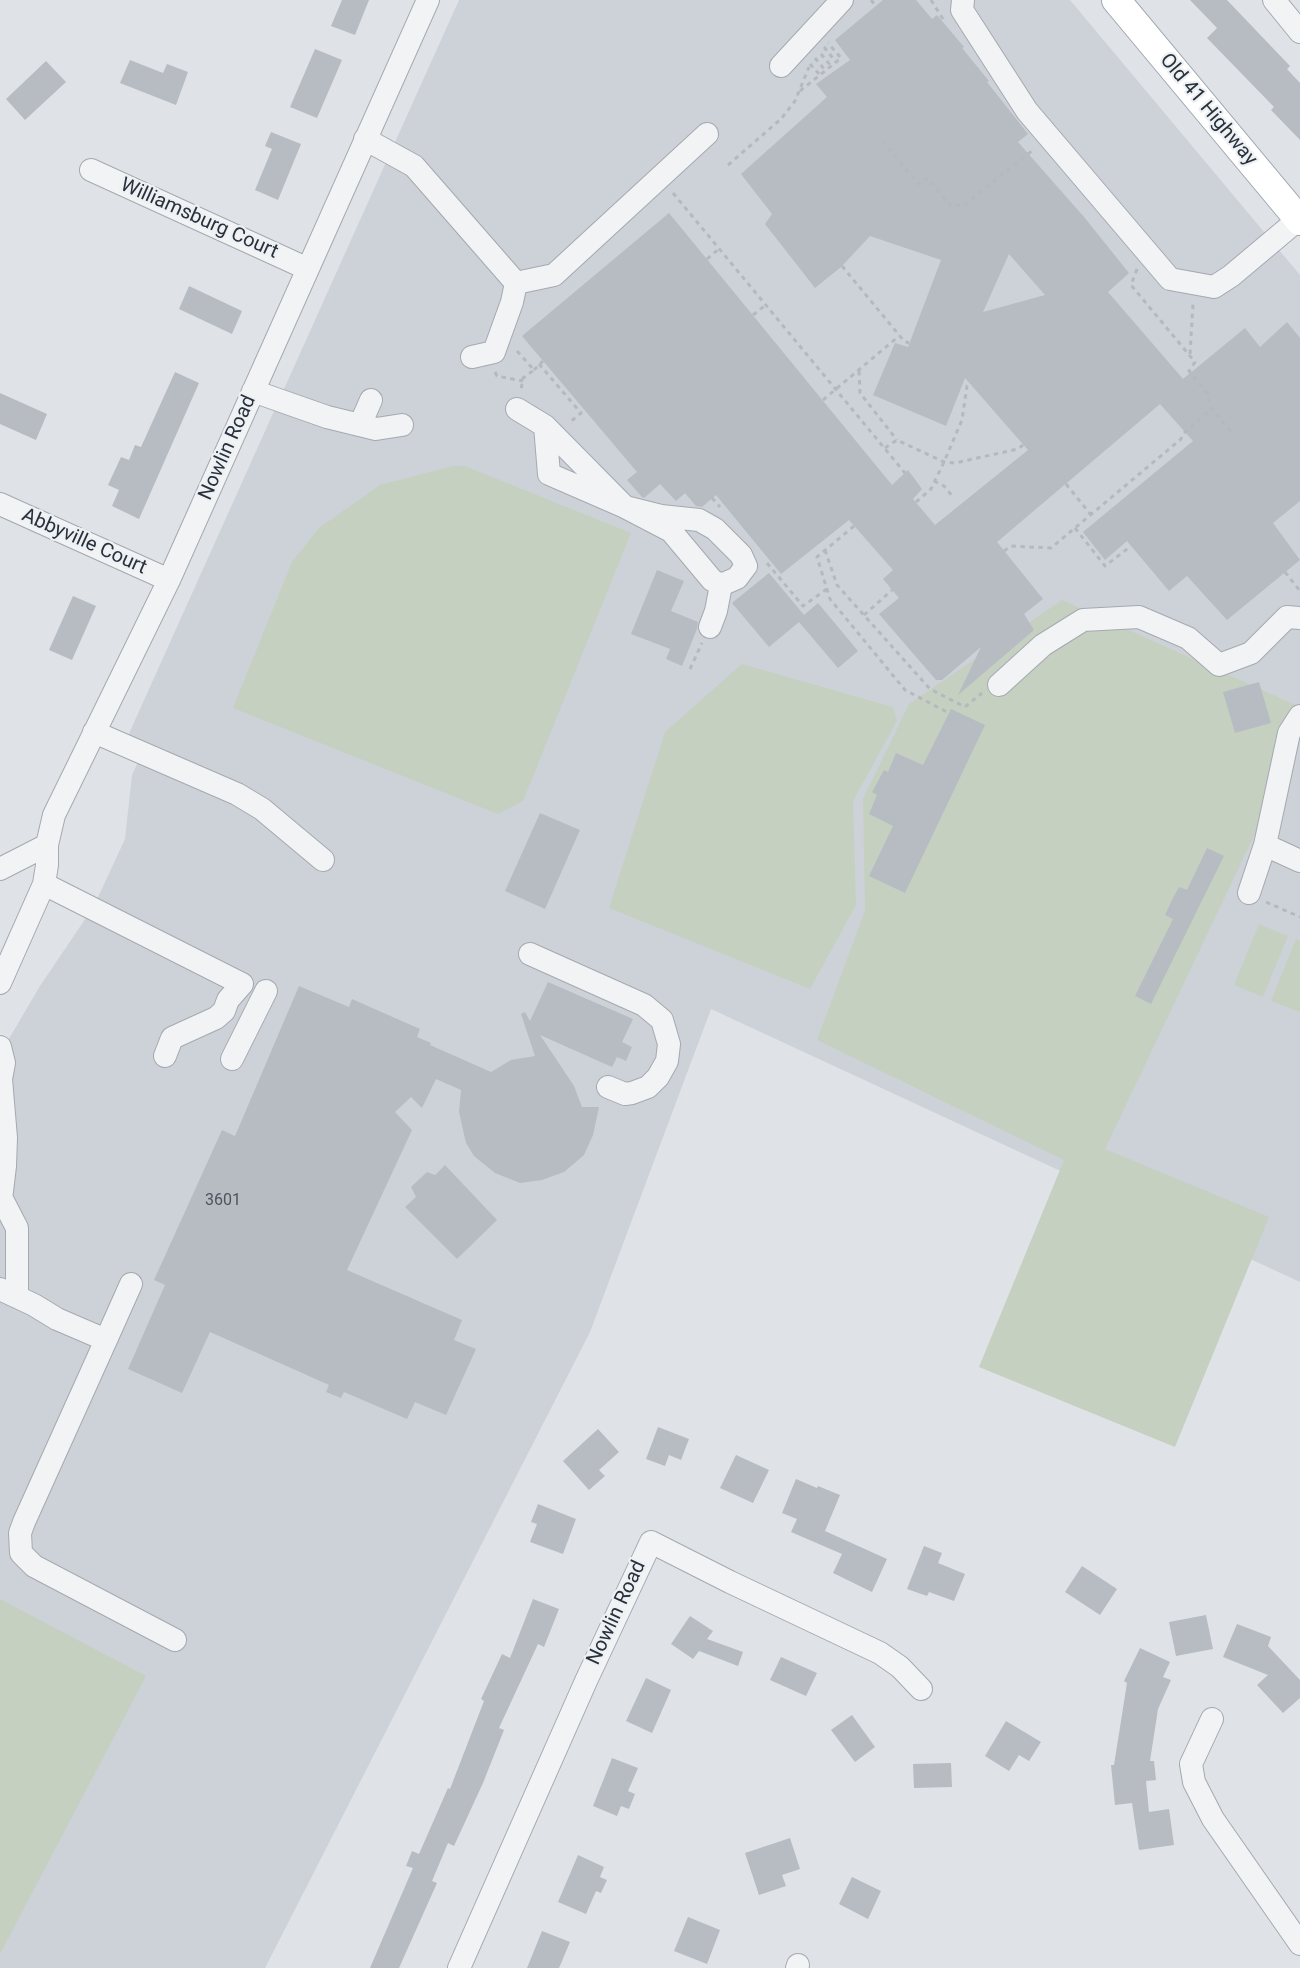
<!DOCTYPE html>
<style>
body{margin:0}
canvas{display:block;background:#dfe2e7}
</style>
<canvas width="1300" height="1968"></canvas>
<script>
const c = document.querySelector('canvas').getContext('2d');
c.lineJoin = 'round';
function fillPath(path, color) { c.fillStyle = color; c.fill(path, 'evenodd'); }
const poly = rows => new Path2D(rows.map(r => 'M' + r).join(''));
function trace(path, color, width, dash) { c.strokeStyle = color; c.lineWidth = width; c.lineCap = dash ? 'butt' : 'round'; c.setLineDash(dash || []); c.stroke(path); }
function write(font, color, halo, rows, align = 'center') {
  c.font = font + ' Roboto,sans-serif'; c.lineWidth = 4.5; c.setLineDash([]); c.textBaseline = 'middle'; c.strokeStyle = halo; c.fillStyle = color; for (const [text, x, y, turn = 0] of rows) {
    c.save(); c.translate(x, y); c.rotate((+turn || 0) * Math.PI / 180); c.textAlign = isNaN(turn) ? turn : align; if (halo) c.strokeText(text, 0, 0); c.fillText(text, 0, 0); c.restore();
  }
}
const built = poly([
 [459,0,1070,0,1300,275,1300,1282,711,1009,590,1332,265,1968,0,1968,0,1054,40,986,94,906,125,839,132,775,145,747,127,738]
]);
const green = poly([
 [453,466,465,466,631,533,523,801,498,814,233,708,292,562,319,528,380,485],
 [1062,600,1300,707,1300,739,1105,1149,1269,1217,1175,1447,979,1367,1064,1160,817,1040,865,911,863,799,909,704],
 [742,664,893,707,897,721,853,801,856,905,810,989,609,908,665,732],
 [1259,924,1288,936,1263,997,1234,985],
 [1296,939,1300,941,1300,1012,1271,1001],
 [0,1599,146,1676,0,1954]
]);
const building = poly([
 [342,0,369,0,355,35,331,26],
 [883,0,916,0,932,19,937,15,964,47,962,48,989,81,987,82,1028,134,1018,142,1084,217,1129,273,1108,292,1183,379,1245,328,1260,347,1287,322,1300,338,1300,501,1273,523,1300,560,1227,620,1187,576,1169,591,1127,541,1105,560,1083,532,1193,441,1160,404,997,542,1043,599,1024,614,1034,630,958,695,981,647,942,680,936,680,879,614,899,598,883,579,893,570,849,520,781,574,716,495,702,507,696,506,685,493,676,501,660,484,644,498,642,497,627,480,637,472,522,336,669,213,892,485,908,470,922,489,913,499,935,525,1028,450,965,378,946,426,873,395,895,343,908,347,941,260,870,236,841,267,815,288,765,224,772,214,741,174,827,97,816,84,850,60,835,40],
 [1009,254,1045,295,983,312],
 [1190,0,1227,0,1290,66,1287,69,1300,83,1300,140,1271,110,1274,107,1207,38,1217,28],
 [315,49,342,60,317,118,290,107],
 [130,60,163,73,167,64,188,72,176,105,120,83],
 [46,61,66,82,25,120,6,99],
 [271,132,301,144,278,200,255,190,272,149,265,146],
 [189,286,242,311,232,334,179,309],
 [175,372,199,383,139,519,112,506,119,490,108,485,121,457,129,460,135,445,141,447],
 [0,393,47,414,36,440,0,424],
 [657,570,684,581,671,611,698,622,697,629,682,666,666,659,670,649,631,634],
 [769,573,804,615,818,603,858,651,838,668,799,622,769,647,732,603],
 [73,596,96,606,72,660,49,650],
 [1259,682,1271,723,1235,733,1223,692],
 [951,709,985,725,905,893,869,876,893,826,869,814,877,795,872,792,884,770,888,772,896,753,923,765],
 [540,813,580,830,545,909,505,891],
 [1207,848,1224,856,1151,1004,1135,996,1173,919,1165,915,1174,896,1179,887,1187,890],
 [548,982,633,1019,622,1042,632,1047,626,1061,617,1057,612,1067,540,1035,574,1086,582,1107,599,1107,593,1135,584,1155,564,1172,542,1180,520,1183,495,1173,474,1156,466,1143,459,1112,461,1090,436,1079,422,1108,411,1097,395,1112,412,1130,347,1270,462,1320,454,1340,476,1349,446,1415,415,1402,407,1419,344,1392,341,1398,326,1392,329,1385,210,1332,182,1393,128,1369,165,1285,154,1280,222,1130,235,1136,299,986,349,1007,352,999,420,1029,417,1037,431,1043,430,1045,491,1072,511,1060,535,1056,521,1014,525,1012,530,1021],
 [445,1165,497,1220,457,1259,405,1207,416,1197,411,1187,427,1172,435,1175],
 [658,1427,689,1439,681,1460,669,1455,665,1466,646,1459],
 [598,1429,619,1452,599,1470,605,1476,589,1490,563,1461],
 [736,1455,769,1470,753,1503,720,1488],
 [796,1479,817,1488,818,1486,840,1495,825,1531,887,1559,872,1592,833,1573,842,1554,791,1532,797,1519,782,1513],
 [538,1504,576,1519,563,1554,530,1542,537,1524,531,1522],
 [924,1546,942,1553,938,1563,965,1574,954,1601,929,1592,927,1596,907,1589],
 [1082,1566,1117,1589,1100,1615,1065,1592],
 [533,1599,559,1609,544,1647,538,1644,499,1728,504,1730,483,1783,454,1846,448,1843,432,1881,437,1883,399,1968,370,1968,413,1868,406,1866,412,1851,419,1854,448,1788,450,1789,484,1701,481,1699,502,1654,510,1658],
 [1206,1615,1213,1649,1176,1656,1169,1622],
 [690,1616,713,1631,707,1639,743,1652,738,1666,699,1651,693,1659,671,1644],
 [1237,1624,1271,1637,1268,1646,1300,1680,1300,1698,1283,1713,1257,1685,1268,1675,1223,1657],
 [1140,1648,1170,1662,1163,1677,1171,1680,1158,1709,1150,1761,1154,1761,1156,1780,1146,1781,1149,1812,1169,1809,1174,1845,1139,1850,1132,1803,1115,1805,1111,1765,1114,1765,1127,1683,1124,1681],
 [781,1657,817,1673,806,1696,770,1680],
 [646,1678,671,1690,652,1733,626,1721],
 [852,1715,875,1747,855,1762,831,1730],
 [1006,1721,1041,1742,1029,1761,1019,1755,1009,1771,985,1756],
 [612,1758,638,1768,628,1791,635,1794,629,1809,621,1806,617,1816,593,1806],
 [951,1763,952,1787,914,1788,913,1764],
 [790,1838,800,1869,782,1875,786,1886,759,1895,745,1853],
 [578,1855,604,1867,600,1877,607,1880,601,1893,596,1891,586,1914,558,1902],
 [852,1877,881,1891,868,1919,839,1904],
 [688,1917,720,1930,707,1964,674,1951],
 [542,1931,570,1942,559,1968,527,1968]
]);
const path = poly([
 [871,0,876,6],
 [931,0,943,19],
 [824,47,836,62],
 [821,54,831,66],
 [815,58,825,70],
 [810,64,820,75],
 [800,91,841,58,828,43],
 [883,141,918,184,928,178,951,206,964,205,1033,150],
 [728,165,781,119,795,101,809,67],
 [673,193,905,473],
 [707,259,720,248],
 [842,266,904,341,909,343],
 [1137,269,1131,285,1195,362,1189,371,1207,393,1211,408,1233,434],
 [753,315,767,304],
 [517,351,534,370,523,378,521,390],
 [1190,354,1193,304],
 [539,364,581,413,569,423],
 [534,370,543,361],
 [859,371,860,393,897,440],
 [495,372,497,376,523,381],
 [823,400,899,336],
 [885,448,897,440,944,462,955,463,1018,449,1023,445],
 [934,481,944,486,954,498],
 [1066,484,1091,515],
 [712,498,720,507],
 [916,502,931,489,944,462,962,420,967,386,970,384],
 [854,526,817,557,830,599,905,690,949,713],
 [1075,528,1105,566,1131,546],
 [825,550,837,585,930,689,965,707,982,693],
 [1004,551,1011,546,1051,548,1181,439,1183,434,1212,408],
 [767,563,803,606,827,589],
 [1285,572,1300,591],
 [864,615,892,590],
 [690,669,702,643],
 [1266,902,1300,917]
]);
const minor = poly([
 [963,0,962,10,1027,111,1170,279,1214,287,1231,276,1299,219],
 [1274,0,1300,32],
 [781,66,842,0],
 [365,139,414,166,516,283],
 [91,170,308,269],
 [516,283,554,275,707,134],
 [472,357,494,352,512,302,516,283],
 [253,391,327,417,376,429,402,425],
 [517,409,545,426,625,507,671,531,712,580,721,585,737,578,746,566,741,555,715,529,699,520,661,516,625,507,549,474,545,426],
 [360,425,371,400],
 [0,504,169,580],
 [710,627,716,611,721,585],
 [999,685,1043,645,1083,620,1139,617,1188,638,1219,665,1251,653,1287,617,1300,618],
 [94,732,237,794,262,809,323,860],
 [1265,845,1300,861],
 [0,869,47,845,54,815,169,580,428,0],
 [44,884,242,984,228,1000,224,1011,216,1018,172,1038,165,1056],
 [1249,893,1265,845,1289,733,1300,716],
 [530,954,644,1005,662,1020,669,1044,667,1061,658,1077,648,1087,632,1093,625,1094,608,1087],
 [0,983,44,884,47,865,47,845],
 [0,1047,4,1063,1,1079,6,1138,5,1166,0,1208],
 [232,1059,266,991],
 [2,1199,17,1228,17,1297],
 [0,1289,34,1305,57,1319,106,1340,24,1522,20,1533,21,1553,34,1566,175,1640],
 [106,1340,131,1284],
 [1212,1719,1191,1764,1194,1782,1213,1819,1300,1944],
 [459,1968,586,1681,651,1542,730,1582,880,1653,900,1667,921,1689],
 [797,1968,798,1965]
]);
const major = poly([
 [1116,0,1300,221]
]);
const numberNames = [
 ["3601",223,1201]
];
const streetNames = [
 ["Old 41 Highway",1208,110,50],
 ["Williamsburg Court",199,219,24],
 ["Nowlin Road",228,448,-66],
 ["Abbyville Court",84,542,24],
 ["Nowlin Road",617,1613,-65]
];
fillPath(built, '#cdd2d8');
fillPath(green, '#c5d0c1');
fillPath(building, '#b7bcc3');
trace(minor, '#a5a9b0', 24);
trace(major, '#9fa7b1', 30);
trace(path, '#b5b9be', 3, [4.5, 4.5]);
trace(minor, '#f1f3f5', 22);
trace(major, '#fff', 28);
write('16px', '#4c545e', null, numberNames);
write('20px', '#29313c', '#eef1f4', streetNames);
</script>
